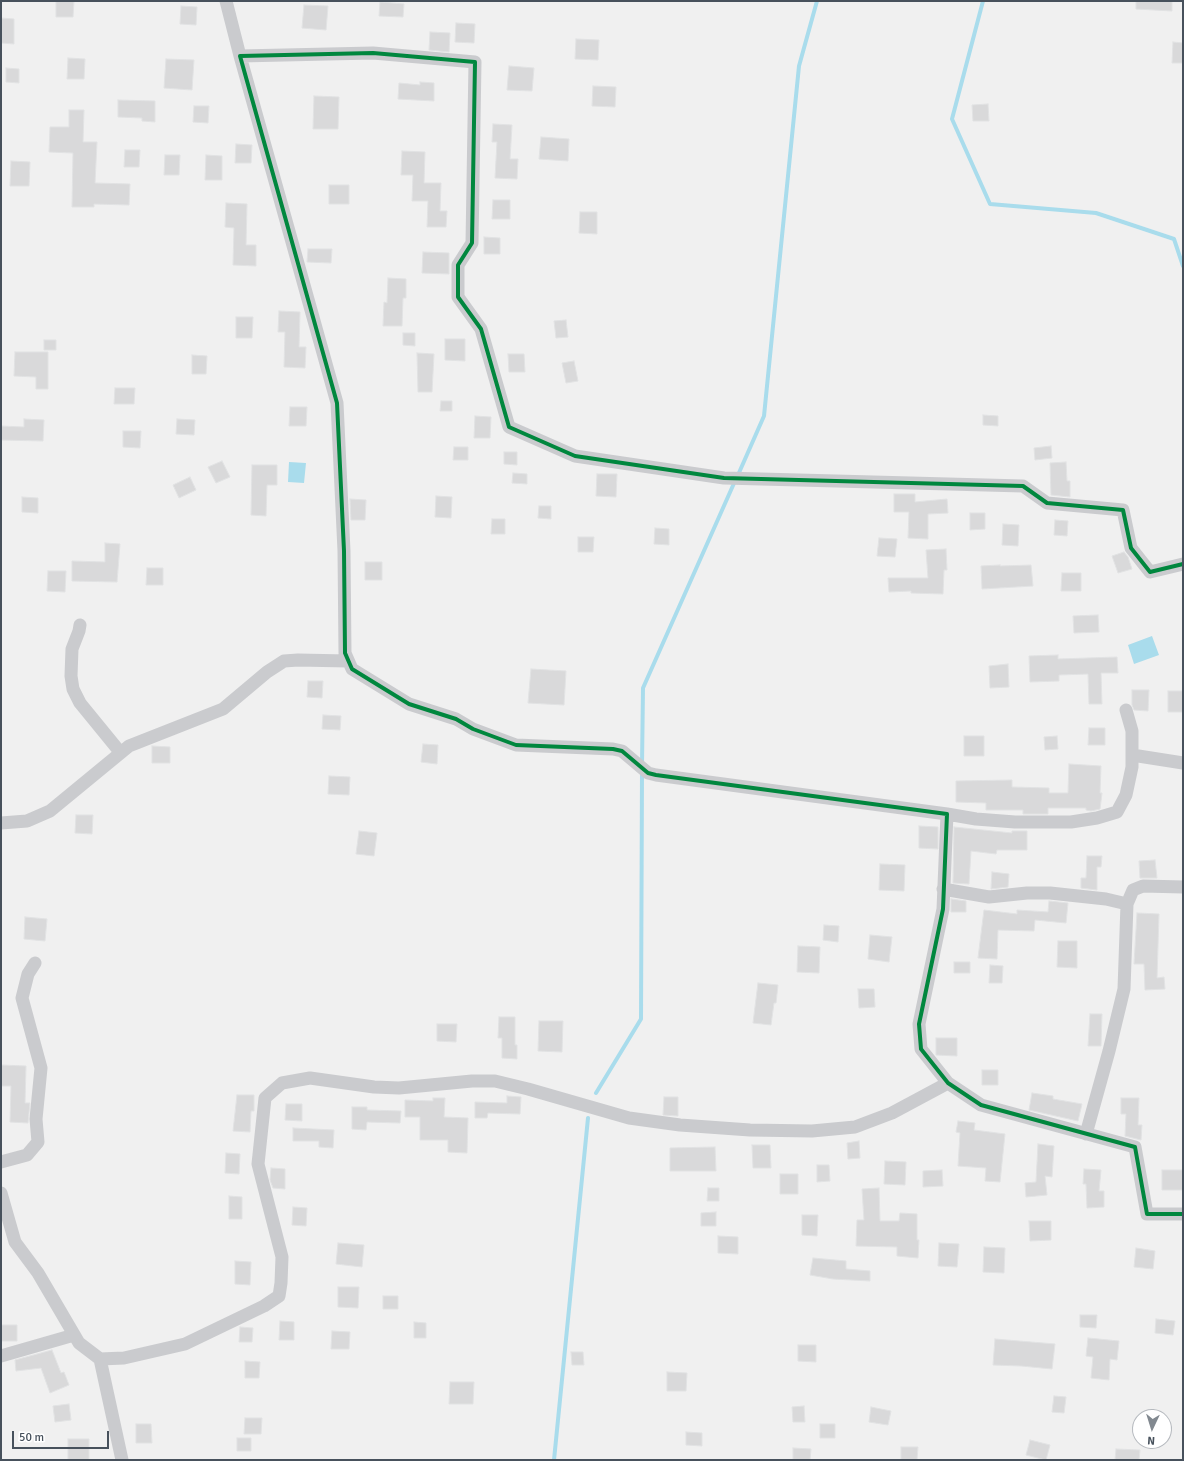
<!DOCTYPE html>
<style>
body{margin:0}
#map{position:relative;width:1184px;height:1461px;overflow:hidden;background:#f0f0f0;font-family:Signika,sans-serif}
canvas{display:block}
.frame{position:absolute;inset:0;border:2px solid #47515c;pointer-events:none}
.north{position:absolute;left:1132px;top:1409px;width:40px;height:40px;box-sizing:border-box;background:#fff;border:1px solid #b5b9be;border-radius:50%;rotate:184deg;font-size:11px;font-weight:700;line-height:16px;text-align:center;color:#47515c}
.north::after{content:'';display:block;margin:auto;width:14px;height:18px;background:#828990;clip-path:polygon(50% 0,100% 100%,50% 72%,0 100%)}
.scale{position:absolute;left:12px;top:1431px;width:97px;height:18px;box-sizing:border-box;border:2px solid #47515c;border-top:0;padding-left:5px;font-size:12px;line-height:14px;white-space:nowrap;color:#47515c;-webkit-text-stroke:3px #fff;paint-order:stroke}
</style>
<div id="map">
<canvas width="1184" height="1461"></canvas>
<div class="frame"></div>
<div class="north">N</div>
<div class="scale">50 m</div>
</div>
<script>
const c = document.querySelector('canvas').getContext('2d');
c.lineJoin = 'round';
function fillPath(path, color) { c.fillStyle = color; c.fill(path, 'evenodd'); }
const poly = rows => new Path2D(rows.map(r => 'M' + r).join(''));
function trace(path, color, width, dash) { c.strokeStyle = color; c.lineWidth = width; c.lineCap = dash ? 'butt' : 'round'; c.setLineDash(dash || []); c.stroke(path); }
const water = poly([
 [289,462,306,463,304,483,288,482],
 [1152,636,1159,655,1134,664,1128,645]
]);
const stream = poly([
 [983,1,952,119,990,204,1096,213,1174,239,1183,266],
 [738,475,764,416,799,66,817,1],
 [642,765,643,688,735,481],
 [596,1093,641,1019,642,772],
 [554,1460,588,1118]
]);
const building = poly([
 [56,1,74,1,73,17,56,17,56,1],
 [1136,1,1172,1,1172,11,1136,9,1136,1],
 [380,2,404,4,403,17,379,16,380,2],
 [304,5,328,6,326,30,302,28,304,5],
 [181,6,197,7,196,25,180,24,181,6],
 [1,18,14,19,14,44,1,43,1,18],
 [456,23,475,24,474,43,455,42,456,23],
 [430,32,450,33,449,52,429,50,430,32],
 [576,39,599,40,598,60,575,59,576,39],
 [1173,42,1183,43,1183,63,1172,63,1173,42],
 [68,58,85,59,84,79,67,79,68,58],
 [166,59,194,60,192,90,164,88,166,59],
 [509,66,534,68,532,91,507,90,509,66],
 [6,68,19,69,19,83,6,82,6,68],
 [420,82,434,83,434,101,398,99,399,83,420,85,420,82],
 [593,86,616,87,615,107,592,106,593,86],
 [314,96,339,97,338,129,313,129,314,96],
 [118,100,155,101,155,122,142,121,142,118,118,117,118,100],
 [988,104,989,121,973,121,972,105,988,104],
 [194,106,209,106,208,123,193,122,194,106],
 [69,110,84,110,83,142,97,142,95,183,130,184,129,205,94,204,94,207,72,207,73,153,49,152,50,127,69,127,69,110],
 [493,124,512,125,510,159,518,159,517,179,495,178,497,142,492,142,493,124],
 [541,137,569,139,568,161,539,159,541,137],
 [236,144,252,145,251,163,235,163,236,144],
 [125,150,140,150,139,167,124,167,125,150],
 [402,151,425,152,424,183,441,183,440,211,447,211,446,227,427,227,428,201,412,201,413,175,401,175,402,151],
 [165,155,180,155,179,175,164,175,165,155],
 [206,155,222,156,222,180,205,180,206,155],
 [11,161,30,162,29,186,10,186,11,161],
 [329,185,349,185,349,204,329,204,329,185],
 [493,200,510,200,510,219,492,219,493,200],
 [226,203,247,204,246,245,256,245,256,266,233,265,234,228,225,227,226,203],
 [580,212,597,212,597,234,579,233,580,212],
 [484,237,500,238,500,254,484,254,484,237],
 [308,249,332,249,331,263,307,262,308,249],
 [423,252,449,253,449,274,422,273,423,252],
 [388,278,406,279,406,298,403,298,402,326,383,326,384,302,387,303,388,278],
 [279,311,300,312,299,347,306,347,305,368,284,367,285,332,278,332,279,311],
 [236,317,253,317,252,338,236,338,236,317],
 [566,320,568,337,556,338,554,321,566,320],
 [403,333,415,333,415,346,403,345,403,333],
 [445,339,465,339,465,361,445,360,445,339],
 [44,340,56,340,56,350,44,350,44,340],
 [15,352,48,352,48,389,36,389,36,377,14,376,15,352],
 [417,353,434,354,432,392,418,392,417,353],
 [508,354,524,354,525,372,509,372,508,354],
 [192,355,207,356,206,374,192,374,192,355],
 [574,361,578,381,566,383,562,363,574,361],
 [115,388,135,388,134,404,114,404,115,388],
 [441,401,452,401,452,411,440,411,441,401],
 [290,407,307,407,306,426,289,426,290,407],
 [983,415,998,416,998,426,983,425,983,415],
 [475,416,491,417,490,438,474,438,475,416],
 [24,419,44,420,43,441,1,440,1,426,24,427,24,419],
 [177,419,195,420,194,435,176,434,177,419],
 [123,431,141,431,140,448,123,447,123,431],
 [1051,446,1052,458,1035,460,1034,448,1051,446],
 [454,447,468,447,468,460,453,460,454,447],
 [504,452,517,452,517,465,504,464,504,452],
 [222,461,230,477,216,483,208,467,222,461],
 [1066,462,1067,481,1070,481,1070,497,1051,495,1050,463,1066,462],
 [252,465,277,465,277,485,267,485,266,516,251,515,252,465],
 [513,473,527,474,527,484,512,483,513,473],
 [597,474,617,474,616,497,596,496,597,474],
 [190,477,196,490,179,498,173,485,190,477],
 [894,494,915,494,915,502,947,499,948,513,928,514,928,539,908,538,909,512,894,512,894,494],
 [436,496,452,497,451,518,435,517,436,496],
 [22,497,38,498,38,513,22,512,22,497],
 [350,499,366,500,365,520,351,520,350,499],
 [539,506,551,506,551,519,538,518,539,506],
 [970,513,985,513,985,529,970,530,970,513],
 [492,519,505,519,505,534,491,534,492,519],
 [1055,520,1068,521,1067,536,1054,535,1055,520],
 [1003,524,1019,525,1018,546,1002,545,1003,524],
 [655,528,669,529,669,545,654,544,655,528],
 [578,537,594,537,593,552,578,552,578,537],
 [879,538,897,539,895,557,877,556,879,538],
 [105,543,120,544,117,582,72,581,72,561,105,562,105,543],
 [946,549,947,570,944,570,943,594,911,593,911,591,889,592,888,578,928,578,926,550,946,549],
 [1124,552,1128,557,1132,569,1118,573,1112,556,1124,552],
 [365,562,382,562,382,580,365,580,365,562],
 [1000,565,1000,566,1031,565,1033,586,982,589,981,566,1000,565],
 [147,568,163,568,163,585,146,585,147,568],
 [48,571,66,571,65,592,47,591,48,571],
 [1062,573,1081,573,1081,591,1061,591,1062,573],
 [1098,615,1099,632,1074,633,1073,616,1098,615],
 [1058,655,1058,659,1117,657,1118,673,1101,673,1102,704,1089,704,1088,674,1059,675,1059,681,1030,682,1029,656,1058,655],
 [1008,664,1009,687,990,688,989,666,1008,664],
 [531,669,566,671,564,705,528,703,531,669],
 [308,681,323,681,322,698,307,697,308,681],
 [1132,690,1149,690,1148,711,1134,710,1132,705,1132,690],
 [1168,691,1183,691,1183,712,1168,712,1168,691],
 [323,715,341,716,340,730,322,729,323,715],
 [1089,728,1105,728,1105,745,1088,745,1089,728],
 [964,736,984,736,984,756,964,756,964,736],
 [1057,736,1058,749,1045,750,1044,737,1057,736],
 [423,744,438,745,437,764,421,762,423,744],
 [152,746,170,747,170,763,152,763,152,746],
 [1069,764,1101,766,1100,793,1102,793,1100,809,1091,811,1086,810,1086,808,1048,808,1048,814,1023,814,1023,810,986,810,986,803,956,802,956,781,1012,780,1012,787,1049,788,1049,793,1068,793,1069,764],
 [329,776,350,777,349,795,328,794,329,776],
 [76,815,93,815,92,834,75,833,76,815],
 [919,826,938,827,938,849,919,848,919,826],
 [954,827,1012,833,1012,831,1027,831,1027,850,997,850,996,854,971,851,969,884,953,883,954,827],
 [359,831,377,833,374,856,356,854,359,831],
 [1087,856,1102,856,1101,867,1097,867,1097,890,1081,888,1081,878,1086,878,1087,856],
 [1155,860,1157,878,1140,878,1139,861,1155,860],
 [880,864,905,865,904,891,879,890,880,864],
 [992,872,1009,874,1008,887,991,889,992,872],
 [951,899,966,901,966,912,951,912,951,899],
 [1049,901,1068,903,1066,923,1035,920,1034,931,998,930,997,959,978,958,984,910,1017,914,1017,910,1048,912,1049,901],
 [1137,913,1159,914,1157,978,1164,977,1165,989,1145,990,1144,964,1134,964,1137,913],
 [25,917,47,919,45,941,24,939,25,917],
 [824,925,839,926,838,942,823,940,824,925],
 [870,935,892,937,889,962,868,959,870,935],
 [1058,941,1077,941,1077,968,1057,967,1058,941],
 [798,946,820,947,819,973,797,972,798,946],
 [954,962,970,962,970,973,954,973,954,962],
 [990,965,1003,966,1002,983,989,983,990,965],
 [758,983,778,985,776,1003,774,1003,771,1025,753,1023,758,983],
 [858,989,874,989,875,1007,859,1008,858,989],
 [1090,1014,1102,1014,1101,1046,1088,1046,1090,1014],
 [499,1017,515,1017,515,1045,517,1045,517,1059,502,1058,502,1038,498,1038,499,1017],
 [539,1021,563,1021,562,1052,538,1051,539,1021],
 [437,1024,457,1024,456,1042,437,1041,437,1024],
 [936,1038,957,1038,957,1056,936,1055,936,1038],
 [1,1065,26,1066,25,1103,30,1103,28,1123,10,1122,11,1086,1,1086,1,1065],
 [982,1070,998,1070,998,1085,982,1085,982,1070],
 [1032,1093,1053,1096,1053,1099,1082,1104,1078,1121,1029,1110,1032,1093],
 [237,1095,254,1095,254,1111,251,1111,250,1132,233,1131,237,1095],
 [507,1096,521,1097,520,1114,488,1113,487,1118,475,1118,475,1102,507,1103,507,1096],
 [664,1097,678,1097,678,1116,663,1115,664,1097],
 [433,1098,445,1098,444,1117,468,1118,467,1153,448,1152,448,1140,420,1140,420,1117,405,1117,405,1100,433,1101,433,1098],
 [1121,1098,1139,1098,1138,1125,1142,1125,1141,1140,1125,1136,1126,1114,1121,1114,1121,1098],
 [286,1104,302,1104,302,1121,285,1120,286,1104],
 [352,1107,367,1107,367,1110,401,1111,400,1123,367,1122,366,1130,352,1129,352,1107],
 [958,1121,975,1123,974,1130,1005,1134,1000,1182,985,1181,986,1168,958,1166,960,1133,956,1132,958,1121],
 [293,1128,334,1130,333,1148,319,1147,319,1141,293,1141,293,1128],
 [859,1141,860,1158,848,1159,847,1143,859,1141],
 [1038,1144,1054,1146,1052,1177,1045,1176,1047,1195,1026,1197,1025,1183,1036,1182,1038,1144],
 [752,1145,770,1145,771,1168,753,1168,752,1145],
 [715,1147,716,1171,670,1171,670,1148,715,1147],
 [226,1153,240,1154,239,1174,225,1173,226,1153],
 [885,1161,906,1162,905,1185,884,1184,885,1161],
 [817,1165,829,1165,830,1181,817,1182,817,1165],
 [271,1168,285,1169,285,1189,273,1188,270,1180,271,1168],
 [1084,1169,1101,1170,1099,1191,1104,1191,1104,1207,1087,1208,1086,1184,1083,1184,1084,1169],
 [942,1170,943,1186,923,1187,923,1171,942,1170],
 [1162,1170,1183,1170,1183,1190,1162,1190,1162,1170],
 [780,1174,798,1174,798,1194,780,1194,780,1174],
 [708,1188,719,1188,719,1201,707,1201,708,1188],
 [879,1188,880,1221,899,1221,900,1213,917,1214,917,1240,919,1240,918,1258,897,1256,897,1247,856,1246,857,1220,864,1220,862,1189,879,1188],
 [229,1196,242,1197,242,1219,229,1219,229,1196],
 [293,1207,307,1208,306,1226,292,1225,293,1207],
 [716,1212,716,1226,701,1226,701,1213,716,1212],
 [802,1215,818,1215,817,1236,802,1235,802,1215],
 [1029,1221,1051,1221,1051,1240,1030,1241,1029,1221],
 [718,1236,738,1237,738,1254,718,1253,718,1236],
 [338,1243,364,1245,362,1267,336,1264,338,1243],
 [939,1243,959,1244,957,1267,938,1266,939,1243],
 [984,1247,1005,1248,1004,1273,983,1272,984,1247],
 [1136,1248,1155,1251,1153,1269,1134,1267,1136,1248],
 [813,1258,846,1261,846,1269,870,1271,870,1281,833,1279,810,1275,813,1258],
 [235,1261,251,1262,250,1285,235,1284,235,1261],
 [338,1287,359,1287,358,1308,338,1307,338,1287],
 [383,1296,398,1296,398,1309,383,1309,383,1296],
 [1080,1315,1097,1315,1096,1328,1080,1327,1080,1315],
 [1156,1319,1175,1321,1173,1335,1155,1333,1156,1319],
 [280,1321,294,1322,294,1340,279,1340,280,1321],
 [414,1322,426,1323,426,1338,414,1338,414,1322],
 [1,1325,17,1325,17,1341,1,1341,1,1325],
 [240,1327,253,1328,252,1342,239,1342,240,1327],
 [332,1331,350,1332,349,1349,331,1349,332,1331],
 [1088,1338,1119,1341,1117,1360,1110,1359,1109,1380,1091,1378,1093,1357,1086,1356,1088,1338],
 [995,1339,1055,1344,1052,1369,1021,1366,993,1365,995,1339],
 [798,1345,816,1345,816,1362,798,1361,798,1345],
 [52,1350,61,1373,64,1372,69,1385,50,1393,41,1368,16,1371,15,1360,52,1350],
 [571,1352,583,1352,584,1365,572,1365,571,1352],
 [245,1361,260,1362,259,1378,245,1378,245,1361],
 [667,1372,687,1373,686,1391,667,1391,667,1372],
 [450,1382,474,1382,473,1404,449,1404,450,1382],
 [1054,1396,1066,1397,1064,1413,1052,1412,1054,1396],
 [69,1404,71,1420,55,1422,53,1406,69,1404],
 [804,1406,805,1422,793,1422,792,1407,804,1406],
 [871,1407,891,1411,888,1425,869,1422,871,1407],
 [245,1418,262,1418,261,1434,244,1434,245,1418],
 [136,1424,151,1424,152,1443,136,1443,136,1424],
 [820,1424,835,1424,835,1438,820,1438,820,1424],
 [686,1432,702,1433,702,1446,686,1445,686,1432],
 [237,1438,251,1438,251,1451,237,1451,237,1438],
 [68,1439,89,1439,89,1460,68,1460,68,1439],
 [1030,1440,1050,1445,1046,1460,1026,1455,1030,1440],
 [901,1447,918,1447,917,1460,901,1460,901,1447],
 [793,1448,811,1449,810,1460,793,1460,793,1448],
 [1116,1449,1140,1450,1139,1460,1115,1460,1116,1449]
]);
const street = poly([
 [226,1,240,56],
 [1183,564,1150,572,1131,548,1123,510,1047,503,1023,486,724,478,575,456,509,427,481,329,458,297,458,265,472,243,475,62,373,53,240,56,337,403,344,551,345,653,352,669,409,704,456,719,473,729,516,745,613,749,622,751,648,773,656,775,947,814,943,909,919,1024,921,1049,948,1083,981,1105,1135,1147,1147,1214,1183,1214],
 [80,625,79,631,72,649,71,676,73,689,80,703,120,752],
 [1132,755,1183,763],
 [947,814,976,819,1015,822,1071,822,1097,818,1117,812,1126,795,1132,767,1132,731,1126,710],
 [1,823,27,821,50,811,129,746,223,709,267,672,284,661,298,660,348,661],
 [943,889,989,897,1027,893,1050,893,1106,899,1127,904],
 [1086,1134,1109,1051,1124,989,1127,904,1133,890,1143,886,1183,887],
 [1,1162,27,1155,38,1142,36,1119,41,1068,22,998,28,974,35,963],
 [1,1193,15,1242,38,1273,79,1343,100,1359,124,1358,185,1344,264,1306,279,1296,281,1283,282,1257,258,1164,265,1098,282,1083,310,1078,374,1087,399,1088,472,1081,495,1081,528,1089,629,1118,680,1125,750,1130,812,1131,855,1127,892,1113,948,1083],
 [1,1356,74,1335],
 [100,1359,122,1460]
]);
const cycleway = poly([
 [1183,564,1150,572,1131,548,1123,510,1047,503,1023,486,724,478,575,456,509,427,481,329,458,297,458,265,472,243,475,62,373,53,240,56,337,403,344,551,345,653,352,669,409,704,456,719,473,729,516,745,613,749,622,751,648,773,656,775,947,814,943,909,919,1024,921,1049,948,1083,981,1105,1135,1147,1147,1214,1183,1214]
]);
fillPath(water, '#a9dcec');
trace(stream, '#a9dcec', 4);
fillPath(building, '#d9d9da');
trace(building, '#e1e2e3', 1);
trace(street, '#cacbce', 13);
trace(cycleway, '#00873e', 4);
</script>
